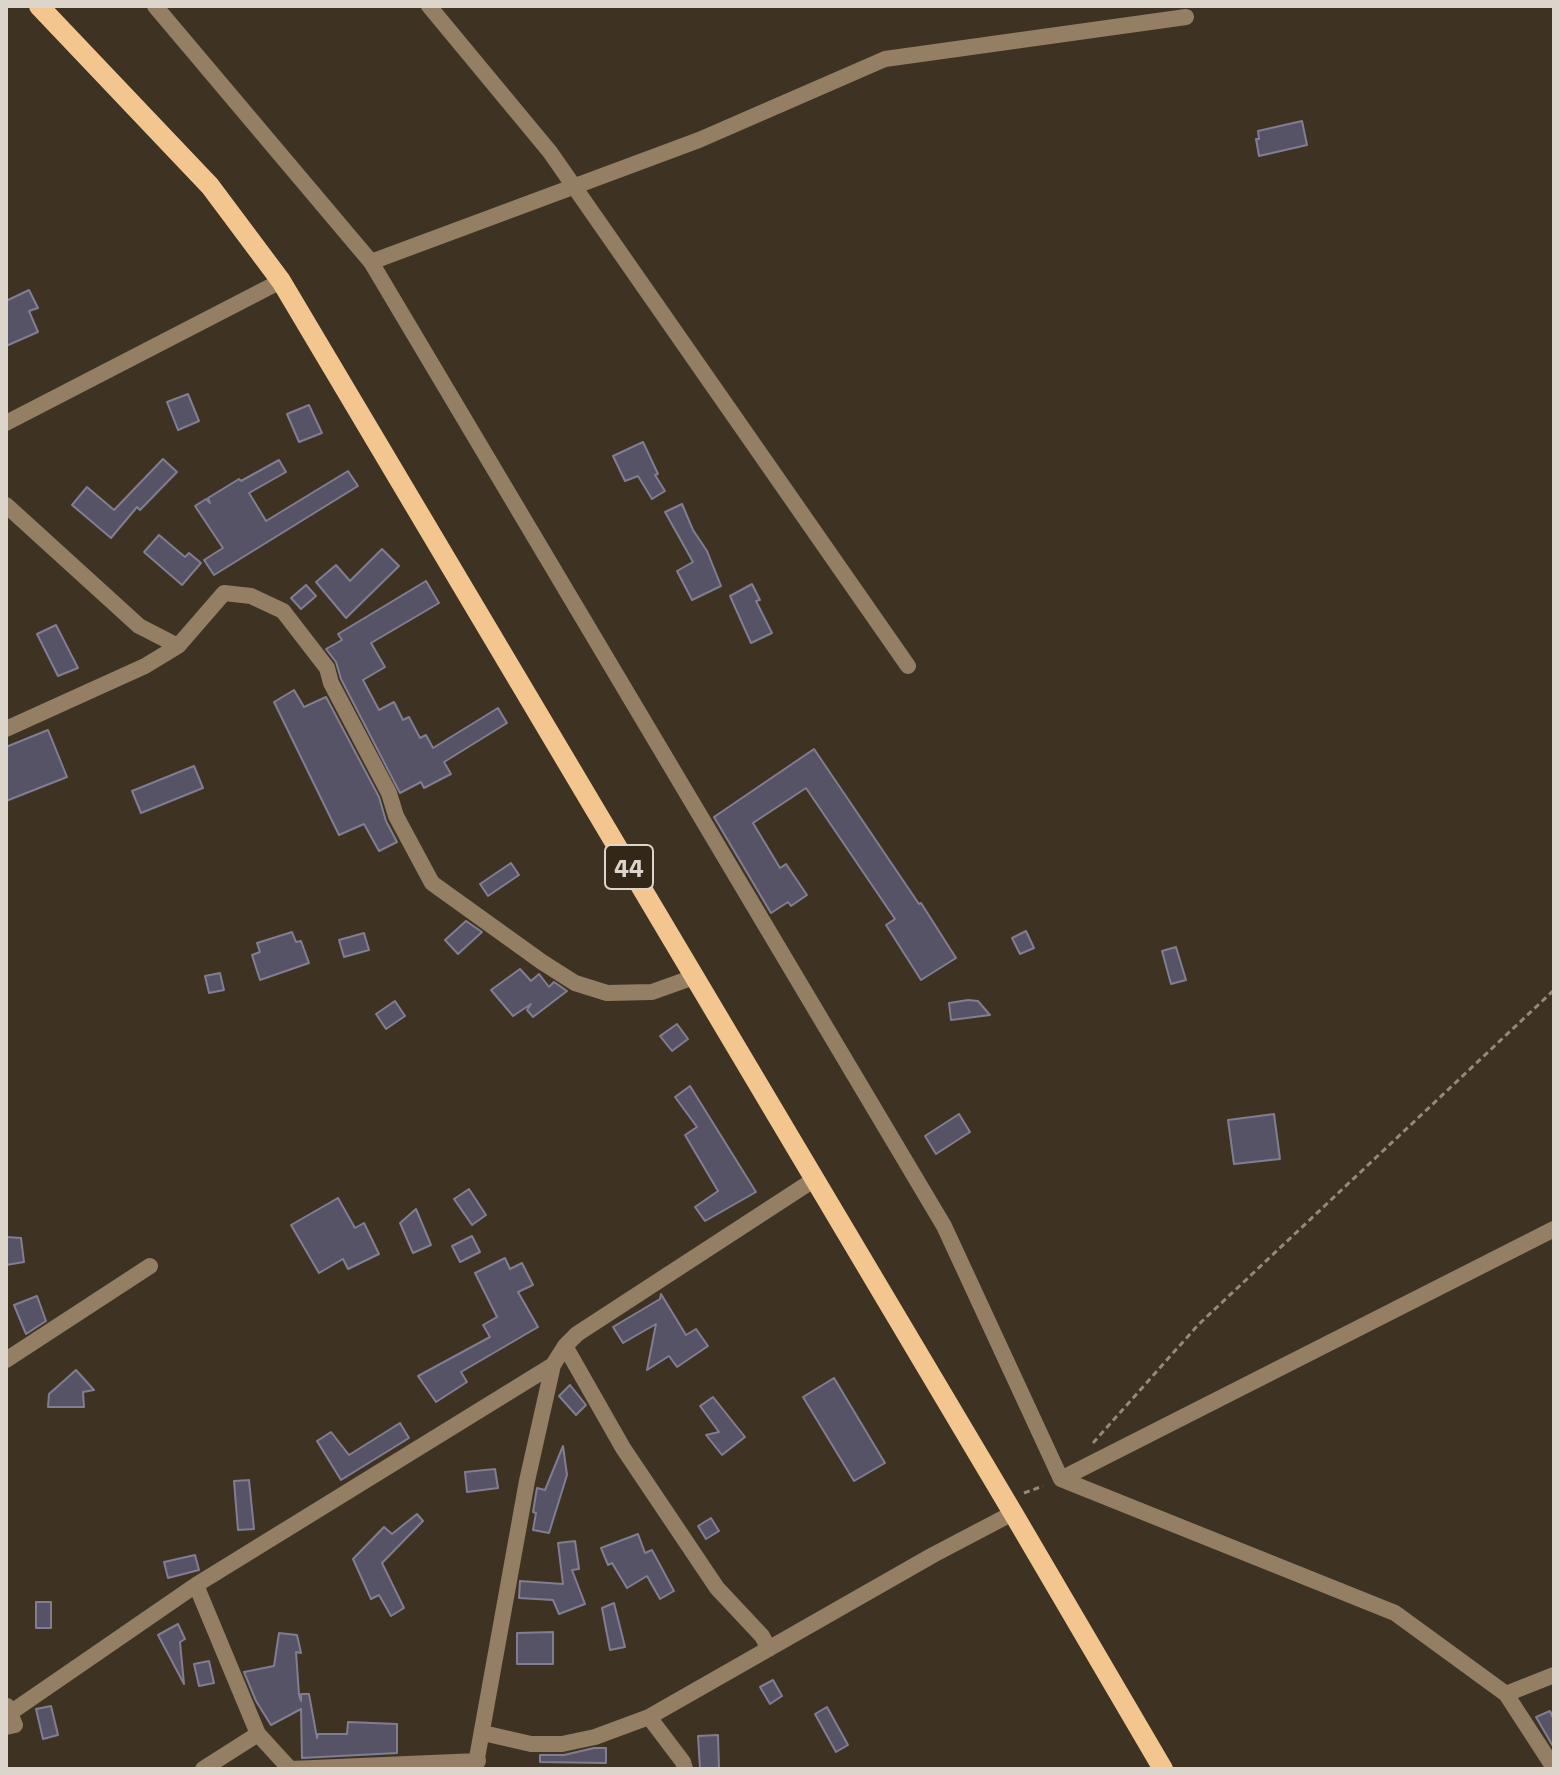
<!DOCTYPE html>
<style>
body{margin:0}
#map{position:relative;width:1560px;height:1775px;overflow:hidden;background:#3e3322;font-family:"Zilla Slab",serif}
canvas{display:block}
.frame{position:absolute;inset:0;border:8px solid #dcd5cb;pointer-events:none}
</style>
<div id="map">
<canvas width="1560" height="1775"></canvas>
<div class="frame"></div>
</div>
<script>
const c = document.querySelector('canvas').getContext('2d');
c.lineJoin = 'round';
function fillPath(path, color) { c.fillStyle = color; c.fill(path, 'evenodd'); }
const poly = rows => new Path2D(rows.map(r => 'M' + r).join(''));
function trace(path, color, width, dash) { c.strokeStyle = color; c.lineWidth = width; c.lineCap = dash ? 'butt' : 'round'; c.setLineDash(dash || []); c.stroke(path); }
function write(font, color, halo, rows, align = 'center') {
  c.font = font + ' "Zilla Slab",serif'; c.lineWidth = 8; c.setLineDash([]); c.textBaseline = 'middle'; c.strokeStyle = halo; c.fillStyle = color; for (const [text, x, y, turn = 0] of rows) {
    c.save(); c.translate(x, y); c.rotate((+turn || 0) * Math.PI / 180); c.textAlign = isNaN(turn) ? turn : align; if (halo) c.strokeText(text, 0, 0); c.fillText(text, 0, 0); c.restore();
  }
}
const building = poly([
 [1302,121,1307,145,1259,156,1256,139,1259,139,1258,131,1302,121],
 [29,290,38,308,29,311,38,332,6,346,6,301,29,290],
 [188,394,199,421,178,430,167,402,188,394],
 [309,405,322,433,299,442,287,414,309,405],
 [643,442,658,474,655,475,665,491,652,499,638,476,625,481,613,456,643,442],
 [163,459,177,472,140,510,137,507,111,538,72,505,87,487,114,510,163,459],
 [279,460,286,472,249,493,266,521,348,471,358,486,214,575,204,560,223,548,195,506,206,499,210,503,208,498,239,479,241,481,279,460],
 [682,504,693,530,707,551,721,586,692,600,677,571,693,562,665,512,682,504],
 [159,535,185,557,189,553,201,563,182,585,144,552,159,535],
 [382,549,399,566,346,618,316,582,336,565,350,581,382,549],
 [426,581,439,603,371,643,385,667,363,680,379,710,394,702,403,720,409,717,420,738,426,735,433,748,498,708,507,723,444,762,451,774,424,788,421,782,400,793,341,679,336,662,326,649,342,640,338,634,426,581],
 [752,584,760,600,756,601,772,633,751,643,730,596,752,584],
 [306,585,316,596,301,609,291,598,306,585],
 [56,625,78,668,58,676,37,634,56,625],
 [294,690,304,707,326,697,379,797,386,821,397,842,379,851,364,824,339,835,274,702,294,690],
 [48,730,67,777,6,801,6,747,48,730],
 [814,749,919,904,921,903,956,958,921,980,886,925,895,919,806,788,753,823,780,868,786,864,807,895,791,906,788,902,771,913,714,817,814,749],
 [194,766,203,788,141,813,132,791,194,766],
 [511,863,519,875,488,896,480,884,511,863],
 [466,921,482,932,458,954,445,940,466,921],
 [1026,931,1034,948,1020,954,1012,938,1026,931],
 [292,932,296,942,301,941,309,963,260,980,252,955,260,952,257,943,292,932],
 [364,933,369,950,344,957,339,940,364,933],
 [1176,947,1186,980,1171,984,1162,951,1176,947],
 [520,969,531,981,539,974,549,987,554,982,567,991,533,1017,527,1010,531,1004,513,1016,491,990,520,969],
 [220,973,224,990,209,993,205,976,220,973],
 [968,1000,978,1001,990,1015,951,1020,949,1003,968,1000],
 [395,1001,405,1016,386,1029,376,1014,395,1001],
 [677,1024,688,1039,672,1051,660,1036,677,1024],
 [690,1086,756,1192,705,1221,695,1207,718,1191,685,1135,697,1127,675,1097,690,1086],
 [959,1114,970,1132,936,1154,925,1136,959,1114],
 [1274,1114,1280,1159,1234,1164,1228,1120,1274,1114],
 [469,1189,486,1215,472,1225,454,1199,469,1189],
 [338,1198,355,1228,364,1223,379,1254,348,1269,343,1259,319,1273,291,1225,338,1198],
 [416,1209,431,1245,413,1253,400,1223,416,1209],
 [472,1236,480,1252,460,1262,452,1246,472,1236],
 [6,1237,21,1238,24,1262,6,1265,6,1237],
 [505,1258,510,1269,522,1263,533,1285,518,1292,538,1327,461,1372,467,1382,436,1402,418,1376,490,1337,483,1325,497,1317,475,1273,505,1258],
 [661,1294,686,1335,696,1329,708,1346,677,1367,669,1356,647,1370,656,1324,623,1343,613,1327,660,1299,661,1294],
 [37,1296,46,1321,26,1334,14,1305,37,1296],
 [76,1370,94,1390,83,1392,84,1407,48,1407,49,1394,76,1370],
 [834,1378,885,1463,854,1481,803,1397,834,1378],
 [570,1385,586,1405,576,1415,559,1396,570,1385],
 [713,1397,745,1437,722,1455,706,1435,719,1432,700,1406,713,1397],
 [400,1423,409,1438,341,1480,317,1441,331,1432,349,1455,400,1423],
 [563,1446,567,1475,549,1533,533,1530,536,1513,533,1512,537,1488,545,1490,563,1446],
 [495,1469,498,1488,467,1492,465,1472,495,1469],
 [249,1480,254,1529,238,1530,234,1481,249,1480],
 [417,1514,423,1521,382,1563,404,1608,391,1616,379,1595,371,1599,353,1559,384,1527,392,1534,417,1514],
 [711,1518,719,1531,706,1539,698,1526,711,1518],
 [638,1534,645,1553,652,1550,674,1591,660,1599,647,1576,627,1588,612,1563,608,1565,601,1548,638,1534],
 [575,1541,579,1569,572,1570,585,1604,559,1614,553,1600,519,1598,520,1581,563,1584,558,1543,575,1541],
 [195,1555,199,1570,168,1578,164,1562,195,1555],
 [36,1602,51,1602,51,1628,36,1628,36,1602],
 [614,1603,625,1647,610,1650,602,1608,614,1603],
 [178,1624,185,1639,180,1642,184,1684,158,1635,178,1624],
 [553,1632,553,1664,517,1664,517,1633,553,1632],
 [279,1633,297,1635,301,1653,296,1652,299,1695,301,1701,301,1694,309,1694,317,1738,318,1734,347,1734,348,1722,397,1724,397,1753,302,1758,301,1709,271,1725,256,1701,244,1672,274,1666,279,1633],
 [209,1661,214,1683,199,1686,194,1664,209,1661],
 [773,1680,782,1696,770,1704,760,1687,773,1680],
 [51,1706,58,1735,43,1739,36,1709,51,1706],
 [827,1707,848,1745,836,1752,815,1714,827,1707],
 [1550,1711,1554,1720,1554,1748,1536,1717,1550,1711],
 [718,1735,719,1769,700,1769,698,1736,718,1735],
 [594,1748,606,1748,606,1763,540,1762,540,1755,564,1755,594,1748]
]);
const path = poly([
 [1093,1443,1198,1325,1554,990],
 [1024,1493,1043,1486]
]);
const minor = poly([
 [155,6,371,262,944,1226,1061,1479,1395,1613,1506,1694,1554,1768],
 [429,6,550,152,908,666],
 [371,262,699,140,885,59,1186,17],
 [6,423,281,281],
 [6,505,139,626,178,646,224,593,251,596,283,611,327,668,331,683,389,793,396,816,432,883,542,962,575,983,607,993,652,992,694,977],
 [6,729,145,666,178,646],
 [565,1346,623,1448,717,1588,762,1636,769,1649],
 [6,1360,150,1266],
 [1061,1479,1554,1229],
 [196,1585,258,1734,290,1769,478,1761],
 [1506,1694,1554,1675],
 [10,1713,196,1585,553,1365],
 [649,1717,683,1762,685,1769],
 [6,1727,15,1725,7,1706],
 [483,1733,531,1744,562,1744,595,1737,649,1717,933,1555,1013,1513],
 [203,1769,258,1734],
 [475,1769,527,1481,553,1365,565,1346,577,1334,815,1179]
]);
const primary = poly([
 [39,6,210,186,281,281,1013,1513,1163,1769]
]);
const shields = [
 [629,867,48]
];
const shieldNames = [
 ["44",629,867]
];
fillPath(building, '#565366');
trace(building, '#817d92', 2);
trace(path, '#938a7d', 3, [6, 4]);
trace(minor, '#947e64', 16);
trace(primary, '#f3c690', 20);
for (const [x, y, w] of shields) { const box = new Path2D(); box.roundRect(x - w / 2, y - 22, w, 44, 6); c.fillStyle = '#332818'; c.fill(box); trace(box, '#dcd5cb', 2); }
write('bold 26px', '#dcd5cb', null, shieldNames);
</script>
